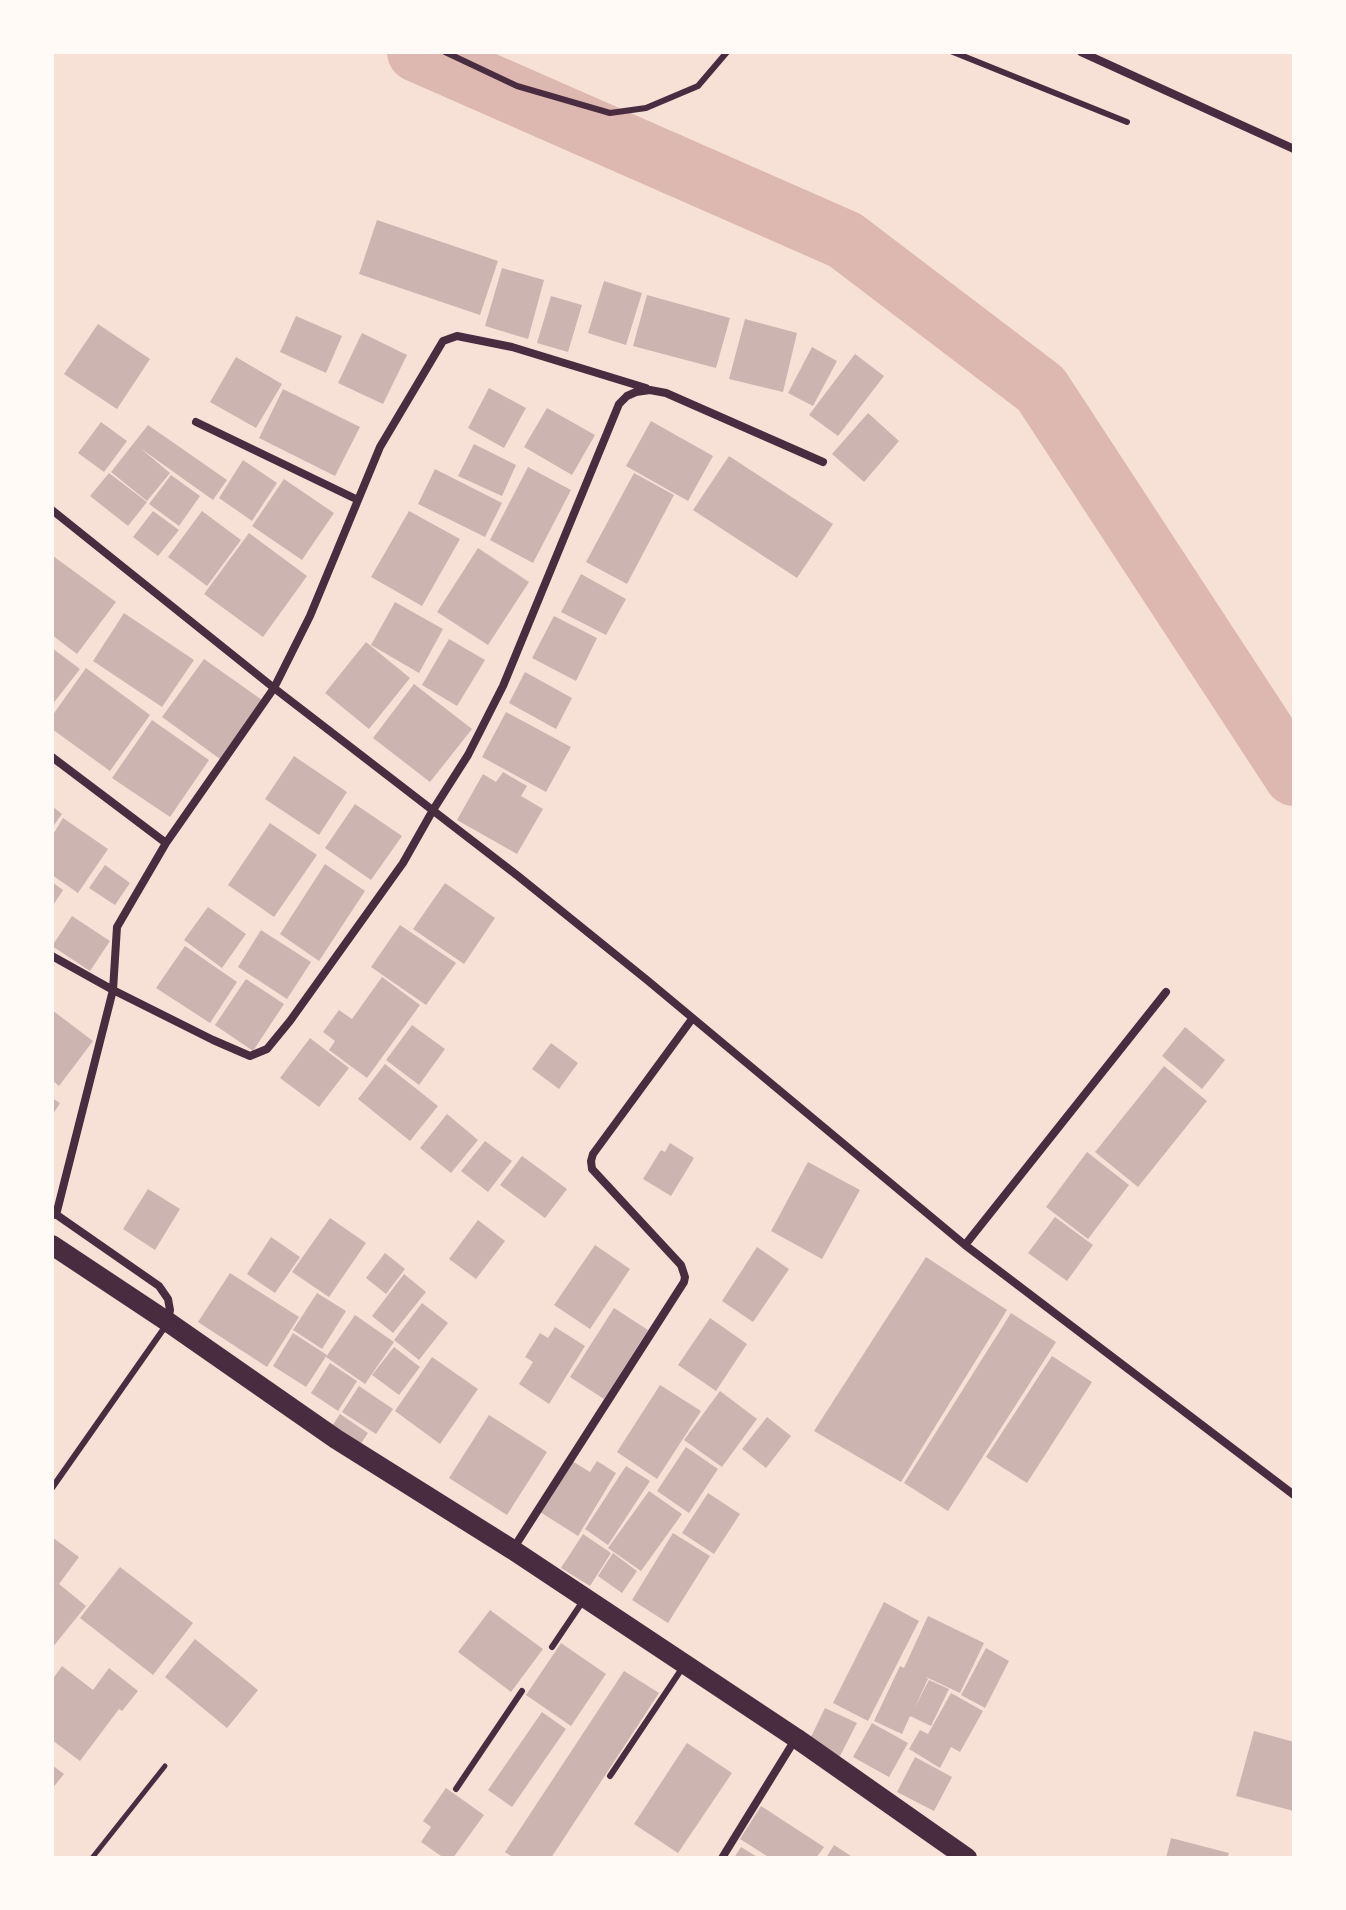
<!DOCTYPE html>
<style>
body{margin:0}
#map{position:relative;width:1346px;height:1910px;overflow:hidden;background:#f7e1d7;font-family:Roboto,sans-serif}
canvas{display:block}
.frame{position:absolute;inset:0;border:54px solid #fffaf5;pointer-events:none}
</style>
<div id="map">
<canvas width="1346" height="1910"></canvas>
<div class="frame"></div>
</div>
<script>
const c = document.querySelector('canvas').getContext('2d');
c.lineJoin = 'round';
const poly = rows => new Path2D(rows.map(r => 'M' + r).join(''));
function trace(path, color, width, dash) { c.strokeStyle = color; c.lineWidth = width; c.lineCap = dash ? 'butt' : 'round'; c.setLineDash(dash || []); c.stroke(path); }
function fillPath(path, color) { c.fillStyle = color; c.fill(path, 'evenodd'); }
const river = poly([
 [417,52,845,240,1041,389,1294,776]
]);
const building = poly([
 [377,220,498,261,480,315,359,274],
 [502,268,544,280,528,339,485,326],
 [604,281,642,293,626,345,588,333],
 [647,295,730,318,716,368,633,346],
 [551,296,582,305,568,352,537,343],
 [296,316,342,336,326,373,280,352],
 [745,319,797,333,783,392,729,379],
 [98,324,150,359,117,409,64,374],
 [362,333,407,355,383,404,338,383],
 [812,347,837,361,813,406,788,393],
 [855,354,884,376,838,436,809,415],
 [236,357,282,384,256,428,210,402],
 [489,388,526,408,504,448,468,428],
 [283,389,360,427,335,476,259,438],
 [547,408,595,435,572,475,524,447],
 [868,413,899,441,864,482,832,454],
 [651,421,713,456,688,501,626,466],
 [101,422,127,441,104,472,78,453],
 [148,425,227,480,213,500,140,448,170,473,147,501,111,472],
 [474,444,516,465,502,496,458,476],
 [729,456,833,524,797,578,693,510],
 [243,460,277,483,252,521,219,498],
 [528,467,571,490,533,563,490,540],
 [435,469,502,503,485,537,418,504],
 [109,473,147,502,128,526,90,496],
 [634,473,674,495,627,584,586,562],
 [171,475,200,496,179,526,149,504],
 [284,479,334,513,302,560,252,526],
 [153,511,179,530,158,556,133,537],
 [202,511,241,540,207,586,168,557],
 [409,511,460,539,422,606,371,577],
 [249,533,307,576,263,637,204,594],
 [478,548,529,582,488,645,437,612],
 [53,556,116,602,77,654,52,635],
 [581,574,626,599,606,635,561,612],
 [395,602,443,629,419,673,371,645],
 [124,613,194,660,162,707,93,661],
 [554,616,597,638,576,681,532,658],
 [449,639,485,660,457,706,422,685],
 [366,642,410,678,369,729,325,693],
 [52,648,80,669,52,705],
 [204,659,262,700,220,759,162,717],
 [86,668,150,715,110,771,52,729,52,716],
 [525,672,572,698,556,729,509,703],
 [414,684,472,729,430,782,373,738],
 [506,712,571,747,546,792,482,757],
 [152,720,209,760,170,817,112,778],
 [294,756,347,792,319,835,265,799],
 [503,772,527,786,521,796,543,809,517,854,457,820,483,774,496,782],
 [355,804,402,836,371,880,325,848],
 [52,806,62,814,52,828],
 [63,818,108,849,78,893,52,875,52,836],
 [270,823,317,855,274,917,228,885],
 [325,864,365,891,319,961,280,934],
 [105,865,130,883,115,905,89,888],
 [52,882,63,890,52,907],
 [445,883,495,918,464,964,413,929],
 [208,907,246,934,222,968,184,940],
 [72,916,110,941,90,971,52,946],
 [400,925,456,963,426,1005,371,967],
 [261,930,311,962,287,999,238,967],
 [185,946,237,982,210,1023,156,988],
 [382,977,420,1005,367,1078,329,1050,335,1041,323,1032,339,1010,352,1019],
 [246,979,284,1004,253,1051,215,1025],
 [52,1010,93,1041,59,1086,52,1080],
 [412,1025,445,1049,419,1085,386,1060],
 [1185,1027,1225,1060,1202,1089,1162,1056],
 [310,1038,349,1068,319,1107,280,1078],
 [551,1043,578,1063,559,1089,532,1069],
 [385,1064,438,1106,410,1141,358,1099],
 [1164,1066,1207,1101,1138,1187,1095,1152],
 [52,1098,60,1103,52,1116],
 [447,1114,478,1140,451,1173,420,1148],
 [485,1141,512,1161,488,1192,461,1171],
 [670,1143,694,1158,671,1196,643,1179,661,1150,665,1152],
 [1087,1152,1129,1185,1088,1239,1046,1207],
 [522,1156,567,1189,545,1218,500,1185],
 [808,1162,860,1190,822,1259,771,1231],
 [148,1189,180,1209,155,1250,123,1229],
 [1055,1217,1093,1245,1067,1281,1028,1253],
 [330,1218,366,1243,329,1297,292,1272],
 [478,1220,505,1241,476,1279,449,1259],
 [271,1237,300,1257,275,1293,247,1274],
 [595,1245,630,1269,590,1329,554,1305],
 [757,1247,789,1269,753,1322,722,1301],
 [385,1253,405,1269,386,1294,366,1278],
 [926,1257,1007,1310,901,1482,814,1431],
 [230,1273,299,1317,267,1367,198,1322],
 [404,1274,426,1292,393,1333,372,1316],
 [317,1293,346,1311,322,1349,293,1330],
 [422,1303,448,1323,419,1360,394,1340],
 [614,1308,648,1330,604,1399,570,1377],
 [1011,1313,1056,1342,948,1511,904,1483],
 [355,1315,394,1342,365,1384,326,1357],
 [710,1318,747,1344,716,1391,678,1365],
 [555,1327,585,1346,549,1404,519,1384,533,1362,525,1357,540,1333,548,1338],
 [293,1333,327,1355,306,1387,273,1366],
 [394,1347,420,1367,399,1395,372,1375],
 [1052,1356,1092,1382,1027,1483,986,1457],
 [432,1357,478,1389,440,1444,395,1411],
 [330,1363,357,1381,338,1411,311,1393],
 [660,1385,701,1411,657,1479,617,1452],
 [359,1386,393,1409,376,1434,342,1412],
 [720,1391,757,1419,722,1467,684,1440],
 [340,1414,368,1433,356,1451,328,1432],
 [489,1415,547,1452,507,1515,449,1478],
 [767,1417,791,1436,766,1468,742,1449],
 [686,1447,718,1469,689,1513,657,1491],
 [572,1461,590,1472,597,1461,616,1473,578,1536,540,1512],
 [626,1466,650,1481,608,1545,585,1529],
 [649,1491,682,1514,641,1571,608,1548],
 [708,1493,740,1514,714,1554,682,1533],
 [673,1533,710,1556,668,1623,632,1600],
 [583,1534,611,1553,590,1586,561,1568],
 [52,1537,79,1557,59,1584,86,1606,52,1648],
 [613,1553,637,1571,622,1593,598,1576],
 [120,1567,193,1623,153,1675,80,1618],
 [884,1602,919,1621,868,1721,833,1703],
 [490,1610,543,1649,511,1692,458,1652],
 [928,1616,984,1643,960,1693,926,1677,928,1679,914,1709,929,1680,949,1689,931,1726,910,1716,902,1734,874,1721,900,1666,904,1668],
 [195,1639,258,1690,227,1728,165,1677],
 [561,1643,606,1674,571,1726,526,1695],
 [986,1648,1009,1661,985,1708,961,1695],
 [62,1666,93,1690,109,1668,138,1691,122,1711,119,1709,80,1761,52,1740,52,1680],
 [624,1671,659,1693,551,1858,514,1858,505,1852],
 [951,1693,983,1711,960,1752,951,1747,940,1768,909,1749,920,1730,928,1734],
 [825,1708,857,1723,840,1756,809,1741],
 [542,1712,566,1729,512,1807,488,1790],
 [872,1723,908,1743,889,1777,853,1757],
 [1254,1731,1294,1742,1294,1811,1236,1796],
 [687,1743,732,1773,678,1853,634,1824],
 [915,1757,952,1777,934,1811,897,1792],
 [52,1765,64,1774,52,1789],
 [446,1788,484,1815,453,1858,444,1858,421,1842,431,1827,423,1821],
 [761,1806,824,1847,816,1858,770,1858,740,1839],
 [1171,1838,1229,1853,1227,1858,1166,1858],
 [834,1845,854,1858,826,1858],
 [741,1847,759,1858,734,1858]
]);
const path = poly([
 [92,1858,165,1766]
]);
const service = poly([
 [445,52,517,86,610,113,646,108,698,86,727,52],
 [953,52,1127,122],
 [52,1488,167,1324],
 [552,1647,583,1601],
 [610,1776,683,1667],
 [456,1789,522,1691]
]);
const minor = poly([
 [1081,52,1294,149],
 [196,422,358,500],
 [52,510,274,688,518,876,647,980,965,1245,1294,1495],
 [52,757,166,843],
 [52,956,113,990,213,1040,250,1056,267,1049,290,1021,403,863,433,810,468,755,503,686,619,404,627,396,636,392,650,390,666,393,823,462],
 [54,1213,159,1286,168,1299,170,1310,168,1321],
 [56,1215,113,990,117,927,166,843,274,688,310,616,380,447,443,341,457,336,512,347,646,388],
 [965,1245,1166,992],
 [513,1549,684,1282,685,1277,681,1265,592,1169,591,1161,593,1154,692,1019],
 [722,1858,796,1738]
]);
const primary = poly([
 [52,1245,168,1322,336,1439,513,1550,796,1738,967,1858]
]);
trace(river, '#dcb8b0', 60);
fillPath(building, '#ccb4b1');
trace(path, '#4a2c40', 5);
trace(service, '#4a2c40', 6);
trace(minor, '#4a2c40', 8);
trace(primary, '#4a2c40', 20);
</script>
